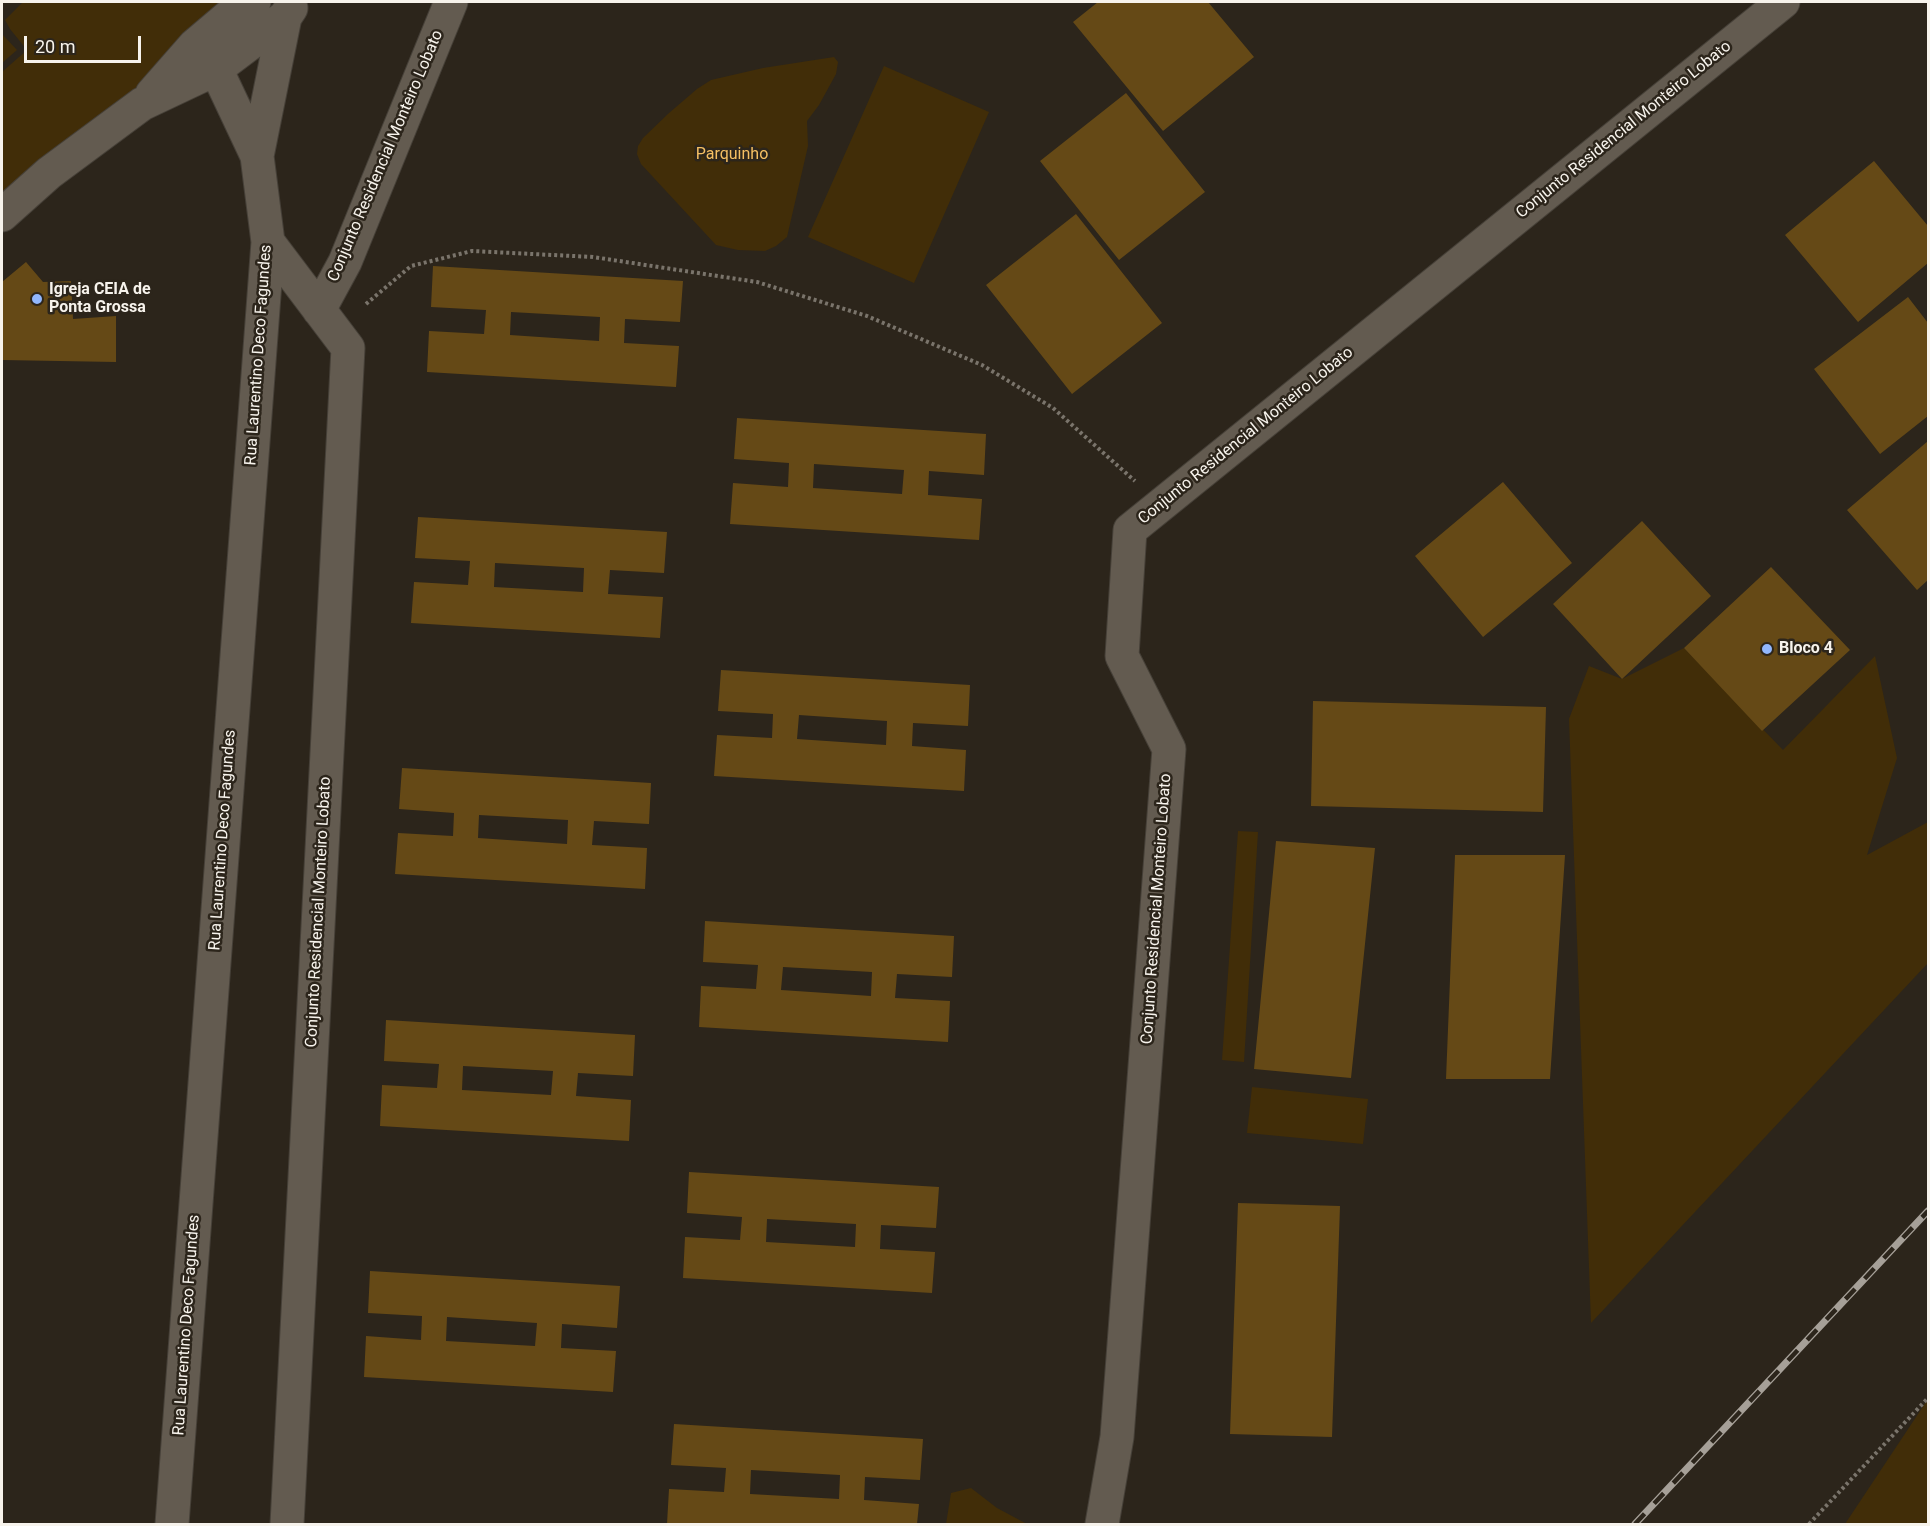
<!DOCTYPE html>
<style>
body{margin:0}
#map{position:relative;width:1930px;height:1526px;overflow:hidden;background:#2c251b;font-family:Roboto,sans-serif}
canvas{display:block}
.frame{position:absolute;inset:0;border:3px solid #f7f3ec;pointer-events:none}
.scale{position:absolute;left:24px;top:36px;width:117px;height:27px;box-sizing:border-box;border:3px solid #f7f3ec;border-top:0;padding-left:8px;font-size:18px;line-height:21px;white-space:nowrap;color:#f7f3ec;-webkit-text-stroke:4px #2c251b;paint-order:stroke}
</style>
<div id="map">
<canvas width="1930" height="1526"></canvas>
<div class="frame"></div>
<div class="scale">20 m</div>
</div>
<script>
const c = document.querySelector('canvas').getContext('2d');
c.lineJoin = 'round';
function fillPath(path, color) { c.fillStyle = color; c.fill(path, 'evenodd'); }
const poly = rows => new Path2D(rows.map(r => 'M' + r).join(''));
function trace(path, color, width, dash) { c.strokeStyle = color; c.lineWidth = width; c.lineCap = dash ? 'butt' : 'round'; c.setLineDash(dash || []); c.stroke(path); }
function write(font, color, halo, rows, align = 'center') {
  c.font = font + ' Roboto,sans-serif'; c.lineWidth = 5; c.setLineDash([]); c.textBaseline = 'middle'; c.strokeStyle = halo; c.fillStyle = color; for (const [text, x, y, turn = 0] of rows) {
    c.save(); c.translate(x, y); c.rotate((+turn || 0) * Math.PI / 180); c.textAlign = isNaN(turn) ? turn : align; if (halo) c.strokeText(text, 0, 0); c.fillText(text, 0, 0); c.restore();
  }
}
const green = poly([
 [23,2,233,2,99,122,2,200,2,72,27,50,10,29,5,20],
 [2,34,17,50,2,63],
 [834,57,838,62,836,74,819,105,807,121,808,146,787,237,776,246,765,251,738,250,716,245,641,164,637,154,638,146,643,138,669,113,697,89,711,80,763,68],
 [884,66,989,112,914,283,808,237],
 [1684,648,1783,750,1875,656,1897,758,1867,855,1928,822,1928,963,1591,1323,1569,719,1589,666,1622,679],
 [1238,831,1258,832,1244,1062,1222,1060],
 [1252,1087,1368,1099,1363,1144,1247,1133],
 [1928,1399,1928,1524,1845,1524],
 [971,1488,997,1508,1027,1524,946,1524,951,1493]
]);
const building = poly([
 [1098,2,1208,2,1254,57,1163,131,1073,22],
 [1126,93,1205,192,1119,260,1040,161],
 [1874,161,1928,226,1928,263,1858,322,1785,235],
 [1076,214,1162,323,1072,394,986,285],
 [26,262,43,282,71,281,73,319,116,316,116,362,2,360,2,282],
 [433,266,683,281,680,322,625,319,624,343,679,346,676,387,427,372,429,331,484,334,486,310,431,307],
 [511,312,600,317,599,341,510,335],
 [1908,297,1928,323,1928,416,1880,454,1814,369],
 [737,418,986,434,984,475,929,471,928,495,982,499,979,540,730,524,733,483,788,487,789,463,734,459],
 [814,464,904,470,902,494,813,488],
 [1928,441,1928,580,1917,590,1847,510],
 [1503,482,1572,563,1483,637,1415,556],
 [418,517,667,532,664,573,610,570,608,594,663,597,660,638,411,623,414,582,468,585,470,561,415,558],
 [495,563,584,568,583,592,494,587],
 [1642,521,1711,596,1622,679,1553,604],
 [1771,567,1850,650,1762,731,1684,648],
 [721,670,970,685,968,726,913,723,912,746,966,750,964,791,714,776,717,735,772,738,773,714,718,711],
 [799,715,887,721,886,745,797,739],
 [1313,701,1546,707,1543,812,1311,806],
 [402,768,651,783,649,824,594,821,592,845,647,848,645,889,395,874,398,833,453,836,454,813,399,809],
 [479,815,568,820,567,844,478,838],
 [1276,841,1375,848,1351,1078,1254,1069],
 [1455,855,1565,855,1550,1079,1446,1079],
 [705,921,954,936,952,977,897,974,895,998,950,1001,948,1042,699,1027,701,986,756,989,758,965,703,962],
 [783,967,872,972,871,996,781,990],
 [386,1020,635,1035,633,1076,578,1073,576,1096,631,1100,629,1141,380,1126,382,1085,437,1088,439,1064,384,1061],
 [463,1066,553,1071,551,1095,462,1090],
 [689,1172,939,1187,936,1228,881,1225,880,1249,935,1252,932,1293,683,1278,685,1237,740,1240,742,1217,687,1213],
 [767,1219,856,1224,855,1247,766,1242],
 [1238,1203,1340,1206,1332,1437,1230,1434],
 [370,1271,620,1286,617,1328,562,1324,561,1348,616,1351,613,1392,364,1377,366,1336,421,1340,422,1316,368,1313],
 [447,1317,537,1323,535,1346,446,1341],
 [674,1424,923,1439,920,1480,865,1477,864,1500,919,1504,917,1524,667,1524,669,1489,724,1492,726,1468,671,1465],
 [751,1470,840,1475,839,1499,750,1494]
]);
const path = poly([
 [366,304,411,266,472,251,593,257,757,282,867,316,982,365,1053,408,1135,481],
 [1809,1524,1928,1398]
]);
const street = poly([
 [254,2,229,30,222,44,216,69,257,156],
 [152,94,195,45,234,12],
 [2,215,49,173,142,104,216,69,285,17,291,8],
 [268,242,348,348,287,1524],
 [319,310,345,262,451,2],
 [172,1524,268,242,257,156,285,17],
 [1102,1524,1117,1437,1169,749,1122,656,1130,530,1783,2]
]);
const rail = poly([
 [1635,1524,1928,1211]
]);
const markers = [
 [37,299,6,"#92b7fd"],
 [1767,649,6,"#92b7fd"]
];
const streetNames = [
 ["Conjunto Residencial Monteiro Lobato",1624,130,-39],
 ["Conjunto Residencial Monteiro Lobato",386,156,-67],
 ["Rua Laurentino Deco Fagundes",259,355,-86],
 ["Conjunto Residencial Monteiro Lobato",1246,436,-39],
 ["Rua Laurentino Deco Fagundes",223,840,-86],
 ["Conjunto Residencial Monteiro Lobato",1157,909,-86],
 ["Conjunto Residencial Monteiro Lobato",319,912,-87],
 ["Rua Laurentino Deco Fagundes",187,1325,-86]
];
const parkNames = [
 ["Parquinho",732,155]
];
const poiNames = [
 ["Igreja CEIA de",49,290],
 ["Ponta Grossa",49,308],
 ["Bloco 4",1779,649]
];
fillPath(green, '#412d08');
fillPath(building, '#654916');
trace(street, '#464038', 35);
trace(path, '#7a746b', 4, [3, 3]);
trace(street, '#635b50', 33);
trace(rail, '#a6a098', 7);
trace(rail, '#2c251b', 4.5, [14]);
for (const [x, y, r, color] of markers) { const dot = new Path2D(); dot.arc(x, y, r, 0, 2 * Math.PI); c.fillStyle = color; c.fill(dot); trace(dot, '#2c251b', 2); }
write('16px', '#f7f3ec', '#2c251b', streetNames);
write('16px', '#f5bf63', '#2c251b', parkNames);
write('bold 16px', '#f7f3ec', '#2c251b', poiNames, 'left');
</script>
